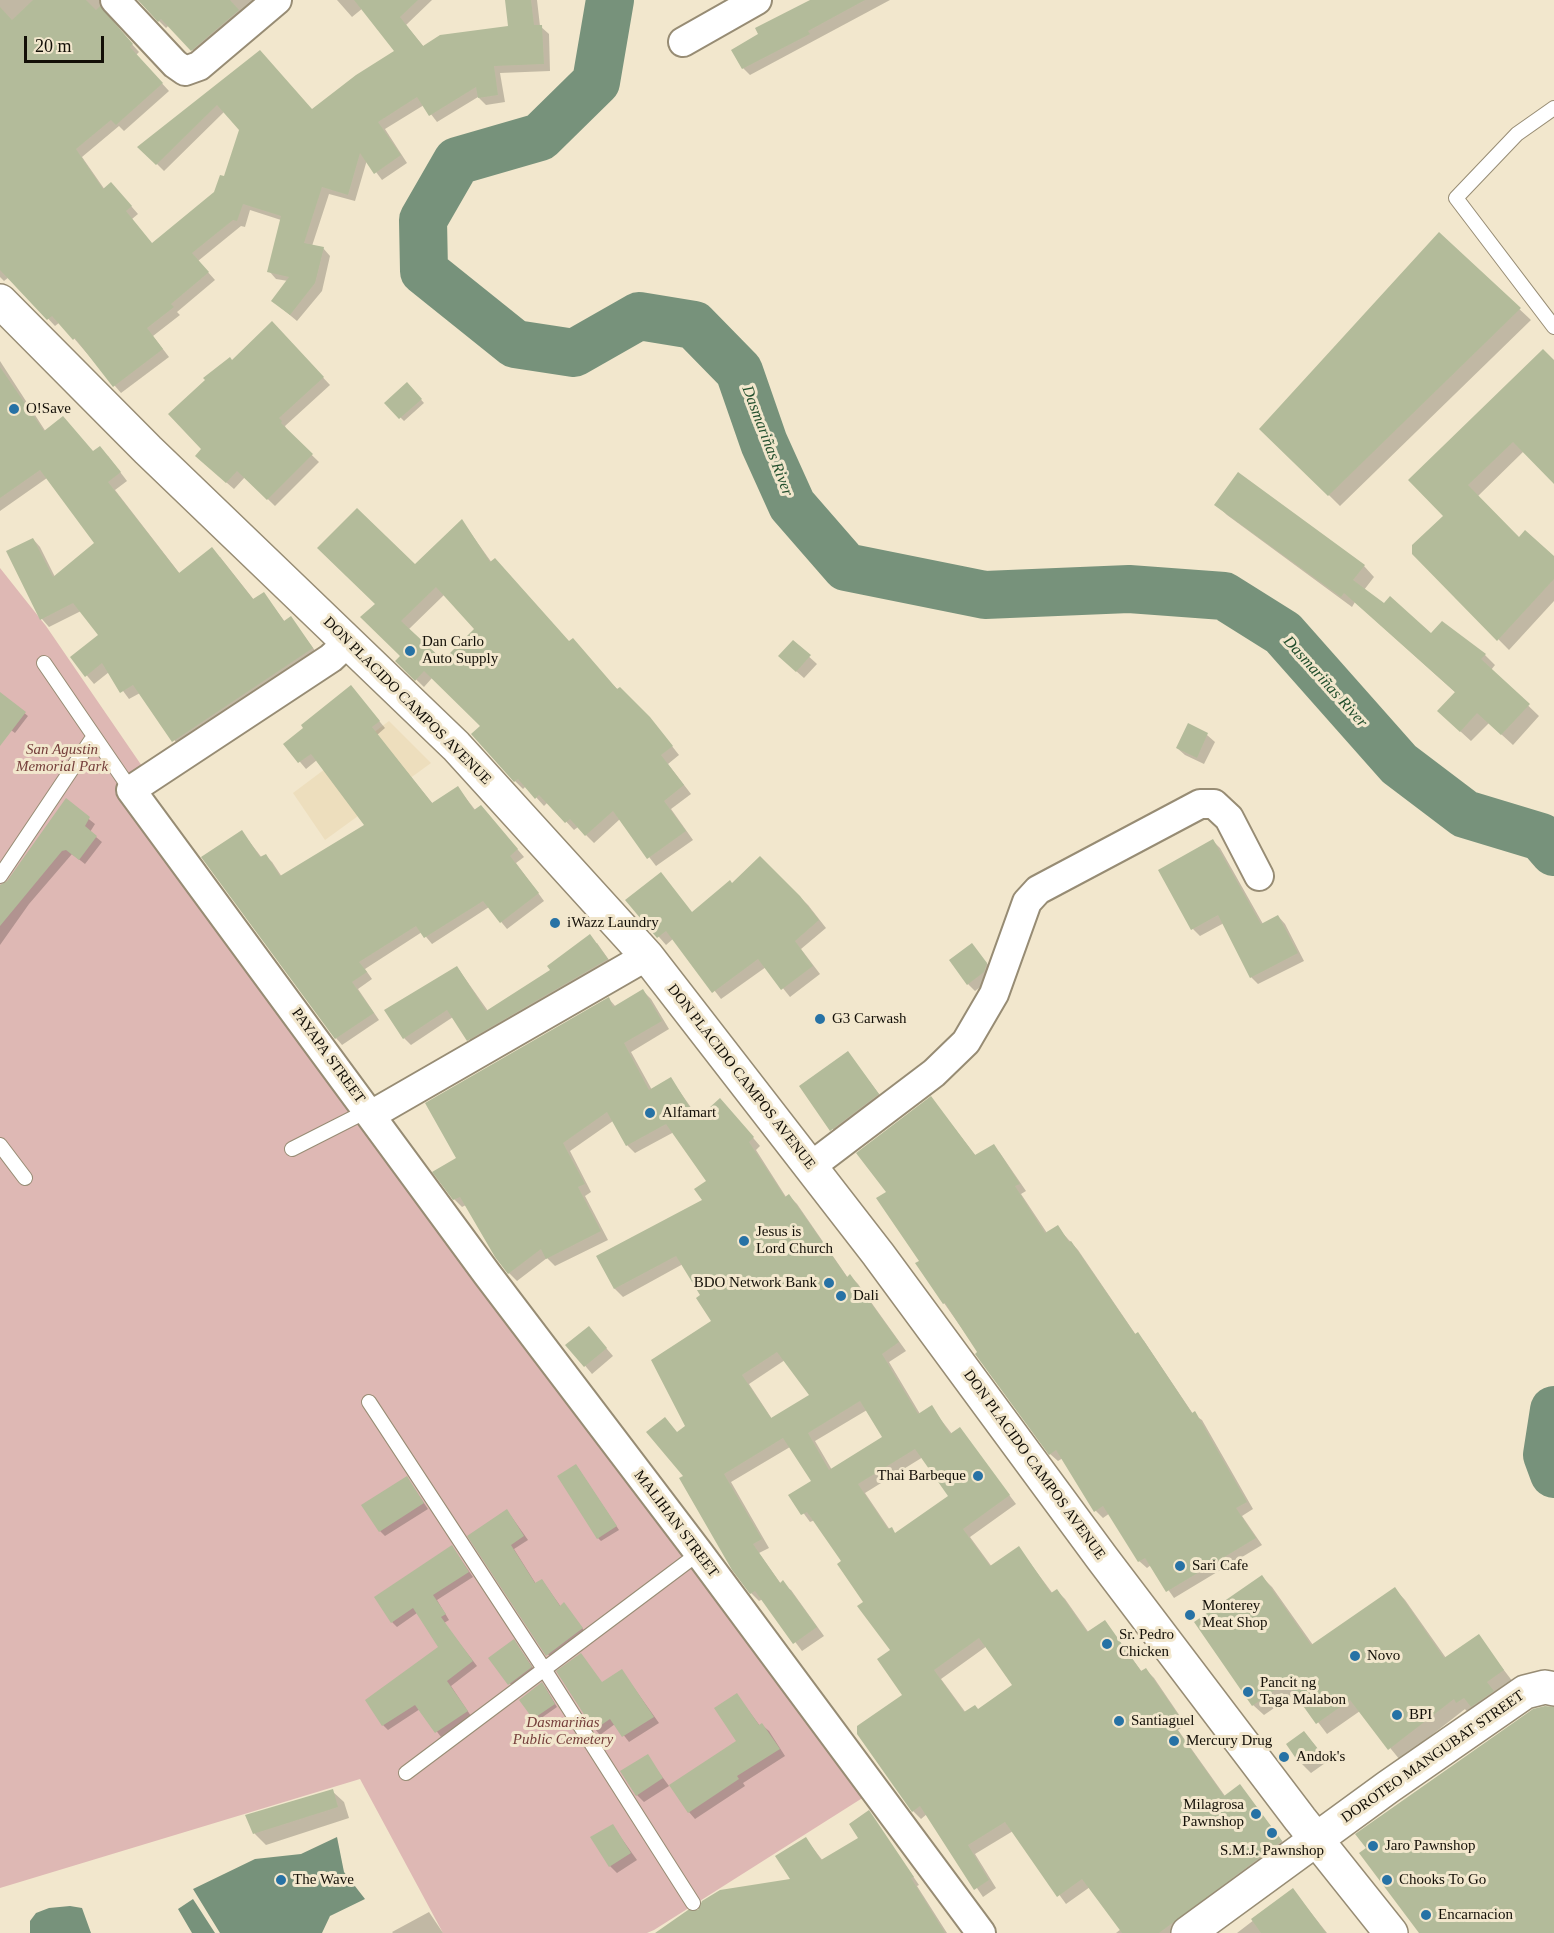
<!DOCTYPE html>
<meta charset="utf-8">
<style>
body{margin:0}
#map{position:relative;width:1554px;height:1933px;overflow:hidden;background:#f2e7cd;font-family:Georgia,serif}
canvas{display:block}
.scale{position:absolute;left:24px;top:36px;width:80px;height:27px;box-sizing:border-box;border:3px solid #130f07;border-top:0;padding-left:8px;font-size:18px;line-height:21px;white-space:nowrap;color:#130f07;-webkit-text-stroke:4px #f2e7cd;paint-order:stroke}
</style>
<div id="map">
<canvas width="1554" height="1933"></canvas>
<div class="scale">20 m</div>
</div>
<script>
const c = document.querySelector('canvas').getContext('2d');
c.lineJoin = 'round';
function fillPath(path, color) { c.fillStyle = color; c.fill(path, 'evenodd'); }
const poly = rows => new Path2D(rows.map(r => 'M' + r).join(''));
function trace(path, color, width, dash) { c.strokeStyle = color; c.lineWidth = width; c.lineCap = dash ? 'butt' : 'round'; c.setLineDash(dash || []); c.stroke(path); }
function write(font, color, halo, rows, align = 'center') {
  c.font = font + ' Georgia,serif'; c.lineWidth = 6; c.setLineDash([]); c.textBaseline = 'middle'; c.strokeStyle = halo; c.fillStyle = color; for (const [text, x, y, turn = 0] of rows) {
    c.save(); c.translate(x, y); c.rotate((+turn || 0) * Math.PI / 180); c.textAlign = isNaN(turn) ? turn : align; if (halo) c.strokeText(text, 0, 0); c.fillText(text, 0, 0); c.restore();
  }
}
const built = poly([
 [389,721,431,763,325,840,293,793]
]);
const green = poly([
 [0,568,46,626,144,769,127,807,357,1116,463,1265,864,1797,654,1930,647,1933,443,1933,360,1779,0,1888]
]);
const water = poly([
 [337,1837,344,1872,365,1899,330,1916,322,1933,220,1933,193,1889,255,1859,301,1854],
 [193,1899,215,1933,192,1933,178,1909],
 [70,1906,82,1908,91,1933,30,1933,30,1921,36,1913,49,1908]
]);
const shadow = poly([
 [0,0,108,0,106,12,110,20,139,52,136,55,169,91,124,131,119,126,82,157,105,190,118,191,138,214,132,219,153,245,216,193,225,178,241,129,225,111,164,171,140,147,260,52,312,111,396,51,363,8,352,17,337,0,432,0,406,25,424,47,510,27,507,0,537,0,540,26,549,34,550,71,500,73,505,102,486,105,478,97,437,122,424,105,385,129,407,163,382,180,367,160,355,201,329,194,312,246,323,248,330,256,322,291,297,321,273,301,288,281,276,279,269,271,281,220,250,210,245,227,241,226,198,261,215,280,177,312,180,315,153,336,169,357,121,393,60,322,55,326,9,277,4,281,0,277],
 [138,0,256,0,240,12,245,18,199,57,169,25,166,28],
 [816,0,890,0,750,75,743,68],
 [1439,234,1531,320,1340,506,1262,429],
 [279,330,330,385,285,426,287,431,319,462,275,506,245,477,234,489,204,463,203,449,232,362],
 [0,361,46,432,94,453,108,456,127,481,115,490,180,574,220,557,254,600,264,594,285,622,291,618,319,656,181,749,140,693,129,699,109,672,94,684,72,658,100,635,81,611,49,627,42,619,33,539,40,547,55,577,96,544,47,478,0,511],
 [1554,362,1554,482,1524,451,1477,497,1519,539,1554,558,1554,601,1509,650,1413,553,1445,516],
 [407,384,424,403,404,421,386,403],
 [1216,504,1364,566,1374,577,1364,590,1431,635,1485,655,1495,665,1491,670,1539,716,1513,745,1489,723,1471,741,1450,722,1456,693,1355,602,1352,607,1227,515],
 [462,521,492,563,569,643,657,727,679,755,668,764,691,794,671,809,693,840,656,866,620,819,594,843,578,827,574,830,548,802,544,806,526,786,523,789,515,781,482,726,432,678,424,687,397,661,402,656,362,617],
 [445,594,476,629,443,662,408,630],
 [793,642,817,664,804,678,787,663],
 [357,694,385,728,377,735,433,804,458,788,476,811,487,813,524,857,516,863,544,901,507,929,489,907,432,944,422,932,365,969,372,979,358,989,379,1020,342,1045,336,1038,242,832,262,858,266,856,272,862,282,877,366,825,317,760,306,769,285,744],
 [7,699,28,716,15,733,0,722,0,708],
 [1188,725,1207,735,1215,742,1204,764,1185,755,1177,748],
 [66,801,95,824,90,832,102,842,85,864,72,854,29,904,0,945,0,887,8,882],
 [1213,841,1220,848,1263,924,1278,916,1285,924,1304,961,1258,984,1251,977,1224,923,1200,936,1193,929],
 [760,858,808,905,826,928,801,949,820,974,790,997,766,967,721,999,674,938,666,945,627,900,693,913,732,885],
 [597,943,614,967,475,1047,453,1017,411,1045,404,1038,457,967,488,1011],
 [972,945,994,972,991,979,975,991,968,984],
 [643,991,651,999,669,1029,631,1052,652,1090,671,1079,699,1119,728,1108,760,1146,756,1150,786,1197,789,1196,797,1204,848,1278,850,1276,858,1284,906,1351,889,1362,920,1414,931,1407,952,1434,960,1429,1016,1504,970,1537,992,1567,1019,1548,1053,1594,1057,1591,1065,1599,1089,1633,1105,1622,1142,1672,1146,1670,1154,1678,1186,1725,1178,1730,1225,1796,1240,1786,1289,1850,1179,1933,1116,1933,1121,1929,1090,1887,1066,1904,1013,1831,975,1854,996,1888,983,1897,927,1814,921,1819,913,1811,904,1695,892,1650,843,1562,815,1520,810,1522,791,1496,813,1482,790,1447,731,1482,769,1548,759,1553,781,1584,791,1590,824,1636,802,1651,763,1599,759,1601,751,1593,733,1569,685,1477,677,1433,687,1426,713,1321,702,1295,683,1264,623,1297,615,1289,598,1257,704,1201,708,1181,674,1132,635,1153,627,1145,613,1121,570,1151,591,1192,585,1196,608,1240,555,1266,547,1258,517,1281,509,1273,466,1205,462,1207,454,1199,458,1158,609,999,616,1007],
 [785,1360,811,1395,772,1419,749,1384],
 [867,1410,884,1438,832,1470,815,1441],
 [923,1457,950,1497,896,1534,890,1530,865,1493],
 [987,1646,1014,1685,978,1710,966,1713,941,1679],
 [848,1053,885,1102,839,1137,801,1086],
 [931,1098,976,1156,993,1146,1000,1153,1026,1191,1021,1194,1047,1233,1057,1227,1078,1250,1136,1335,1144,1341,1193,1414,1202,1420,1253,1509,1242,1516,1262,1545,1174,1598,1151,1565,1147,1568,1139,1561,1110,1513,1103,1518,1096,1511,1063,1458,1058,1461,1050,1454,944,1303,921,1261,888,1192],
 [595,1335,613,1356,592,1374,568,1345],
 [576,1465,619,1530,601,1541,598,1538],
 [407,1478,428,1509,385,1536,380,1531],
 [511,1516,528,1540,514,1549,536,1584,542,1580,561,1607,568,1609,586,1633,552,1660,469,1536],
 [452,1547,473,1577,437,1600,449,1620,444,1623,477,1666,451,1686,471,1716,441,1737,420,1709,388,1730,383,1725,441,1648,417,1613,397,1627,392,1622],
 [1262,1577,1272,1587,1313,1645,1395,1589,1405,1600,1446,1658,1478,1636,1513,1682,1468,1713,1465,1709,1400,1760,1360,1711,1327,1734,1296,1693,1264,1715,1253,1705],
 [514,1641,538,1675,516,1691,490,1658],
 [622,1671,659,1723,629,1742,615,1724,600,1735,595,1729,603,1684],
 [545,1687,557,1707,537,1721,534,1718],
 [737,1695,760,1726,762,1725,769,1731,785,1756,743,1783,745,1786,695,1819,689,1812,738,1741],
 [1304,1732,1328,1761,1311,1773,1300,1762],
 [647,1756,669,1786,644,1802,637,1795],
 [332,1791,344,1802,349,1818,266,1845,255,1834,247,1816],
 [869,1812,919,1885,917,1886,947,1933,661,1933,699,1912,792,1880,806,1839,823,1861,860,1838],
 [612,1825,637,1860,617,1873,610,1866],
 [1293,1890,1327,1933,1237,1933],
 [429,1912,443,1933,393,1933,392,1932]
]);
const river = poly([
 [610,0,596,82,540,137,457,161,423,220,424,271,515,344,574,353,639,316,694,325,739,371,764,443,792,505,846,567,985,595,1129,589,1224,596,1283,633,1399,764,1465,814,1541,837,1554,852],
 [1554,1410,1547,1455,1554,1474]
]);
const building = poly([
 [33,0,86,0,96,10,100,6,133,44,130,47,163,83,116,125,111,120,76,149,103,189,111,182,132,206,126,211,152,243,214,192,220,175,224,176,239,130,217,105,156,165,137,147,260,50,312,109,356,75,394,51,354,0,418,0,400,17,423,46,440,35,508,26,505,0,531,0,534,25,542,25,544,64,494,66,498,95,478,98,476,87,429,116,417,97,378,122,401,155,374,174,360,153,348,195,322,187,304,243,324,247,315,283,290,315,271,301,289,277,267,272,281,216,243,204,237,221,233,220,192,253,209,272,171,304,174,307,147,328,163,349,113,387,75,338,73,340,52,316,47,320,0,270,0,7,12,20],
 [138,0,230,0,239,10,191,51,161,19,158,22],
 [810,0,865,0,808,31,810,34,742,69,731,50,758,34,755,28],
 [1439,232,1521,308,1328,496,1259,429],
 [272,321,324,377,279,418,282,421,281,423,313,454,267,500,237,471,226,483,195,456,201,449,168,414,205,380,203,378,230,357,232,360],
 [1543,349,1554,360,1554,484,1513,442,1468,485,1519,537,1525,530,1554,556,1554,579,1497,641,1412,554,1412,545,1443,516,1408,480],
 [0,367,44,431,63,416,93,451,100,446,121,472,108,482,179,573,212,547,253,599,264,592,284,621,291,616,313,648,172,742,133,685,120,693,102,663,85,677,70,657,98,635,73,603,40,620,6,551,33,538,53,577,94,543,40,470,0,498],
 [407,382,422,399,399,419,384,403],
 [1238,472,1365,565,1353,580,1384,603,1390,596,1431,633,1442,621,1486,654,1481,659,1530,704,1501,735,1477,713,1460,732,1437,711,1455,692,1344,593,1341,597,1214,505],
 [357,508,415,564,462,519,490,562,495,558,569,641,573,638,617,689,620,687,650,717,673,746,661,755,684,785,664,801,686,831,647,859,613,811,585,836,570,819,565,823,539,795,535,799,518,779,514,782,471,734,480,726,424,671,415,681,395,661,400,656,360,617,375,604,317,548],
 [436,587,474,629,443,660,401,621],
 [793,640,811,655,796,672,778,656],
 [351,685,380,721,372,727,432,803,458,786,474,810,481,805,518,849,510,856,539,893,500,923,483,901,424,938,416,926,359,962,367,972,352,982,374,1013,335,1039,201,857,242,830,260,857,266,854,280,876,364,825,311,754,298,763,283,744,303,728,301,725],
 [0,692,26,712,0,746],
 [1188,723,1208,733,1197,758,1176,748],
 [66,798,90,817,85,826,97,836,79,860,66,850,62,851,0,926,0,885,7,881],
 [1213,839,1261,924,1278,915,1298,953,1250,978,1218,915,1191,930,1158,870],
 [760,856,800,896,819,920,795,941,813,966,781,990,758,959,712,993,666,931,657,938,625,900,661,872,692,912,730,880,732,883],
 [590,934,608,959,467,1041,447,1010,403,1039,384,1010,457,966,486,1011,550,970,547,966],
 [972,943,987,963,984,972,967,985,949,960],
 [643,989,662,1021,624,1043,649,1090,671,1077,697,1119,720,1098,754,1137,749,1142,785,1197,789,1194,847,1277,850,1274,899,1342,882,1354,918,1414,932,1405,950,1434,960,1427,1010,1495,963,1529,990,1566,1019,1546,1051,1593,1057,1589,1087,1632,1105,1620,1141,1671,1146,1668,1179,1716,1171,1721,1224,1796,1240,1784,1282,1841,1159,1933,1122,1933,1082,1879,1057,1897,1005,1822,968,1845,989,1880,974,1890,920,1806,912,1812,857,1734,857,1726,902,1695,877,1659,890,1650,857,1606,863,1602,837,1564,841,1561,807,1512,801,1515,788,1495,811,1481,783,1438,724,1474,762,1539,753,1544,780,1583,783,1580,817,1627,793,1644,755,1591,750,1594,732,1570,679,1478,683,1476,646,1432,665,1417,677,1432,685,1426,651,1360,711,1321,696,1298,700,1295,676,1256,614,1289,596,1256,702,1200,694,1189,706,1181,666,1124,626,1146,607,1112,563,1143,585,1184,578,1187,601,1231,546,1259,541,1249,508,1274,495,1257,460,1197,453,1200,432,1172,456,1158,425,1103,609,997,613,1007],
 [777,1352,809,1395,771,1418,742,1375],
 [860,1401,882,1437,829,1470,808,1433],
 [915,1449,948,1496,895,1533,892,1527,888,1529,858,1484],
 [979,1638,1012,1685,978,1709,975,1705,964,1712,934,1670],
 [848,1051,879,1094,830,1131,799,1086],
 [931,1096,975,1155,994,1144,1020,1184,1015,1186,1045,1233,1058,1225,1069,1242,1071,1241,1135,1334,1138,1332,1192,1413,1195,1411,1247,1502,1236,1508,1256,1538,1166,1592,1145,1558,1138,1562,1103,1506,1094,1512,1056,1450,1049,1455,975,1354,977,1352,945,1303,943,1304,915,1263,919,1261,876,1198,886,1192,856,1153],
 [589,1326,607,1348,584,1367,565,1345],
 [576,1464,617,1526,597,1539,557,1476],
 [407,1476,424,1503,379,1532,361,1505],
 [507,1509,524,1536,511,1545,535,1583,542,1579,560,1606,564,1602,583,1628,546,1656,467,1536],
 [452,1545,469,1572,433,1595,446,1614,441,1617,473,1661,447,1681,468,1711,435,1733,415,1705,382,1726,365,1700,438,1647,413,1608,391,1623,374,1597],
 [1262,1575,1311,1645,1395,1587,1444,1658,1479,1634,1504,1670,1487,1682,1494,1691,1471,1707,1464,1698,1456,1703,1454,1699,1388,1750,1350,1700,1316,1724,1286,1682,1252,1706,1194,1622],
 [514,1639,532,1667,508,1685,488,1658],
 [581,1653,602,1682,622,1669,654,1717,622,1737,610,1719,594,1730,556,1671],
 [542,1682,555,1704,533,1719,519,1700],
 [737,1693,759,1725,762,1723,780,1749,737,1776,739,1779,688,1813,669,1785,736,1741,714,1708],
 [1545,1706,1554,1707,1554,1933,1419,1933,1359,1853,1366,1848,1355,1834,1533,1709],
 [1304,1731,1318,1749,1299,1763,1286,1744],
 [648,1754,663,1778,636,1796,620,1771],
 [333,1789,338,1807,253,1834,245,1815],
 [869,1810,914,1877,911,1878,945,1933,655,1933,688,1910,698,1910,702,1901,720,1890,790,1879,775,1856,806,1837,821,1860,858,1838,849,1824],
 [613,1824,631,1853,609,1867,590,1837],
 [1293,1888,1326,1933,1261,1933,1251,1919]
]);
const lane = poly([
 [1554,108,1517,134,1456,198,1554,327],
 [44,663,131,790],
 [0,876,94,736],
 [0,1145,25,1178],
 [292,1149,357,1116,371,1115],
 [369,1402,544,1669,693,1903],
 [406,1773,699,1553]
]);
const street = poly([
 [115,0,175,64,185,71,199,66,277,0],
 [683,42,757,0],
 [348,642,331,658,131,790,487,1274,699,1553,981,1933],
 [371,1115,647,956],
 [810,1167,934,1073,966,1042,994,994,1027,902,1038,890,1200,804,1214,804,1229,818,1259,876]
]);
const secondary = poly([
 [0,301,148,450,456,746,647,956,878,1254,1102,1558,1300,1819,1391,1933],
 [1188,1933,1388,1787,1525,1692,1545,1687,1554,1689]
]);
const markers = [
 [14,409,6,"#2772a5"],
 [410,651,6,"#2772a5"],
 [555,923,6,"#2772a5"],
 [820,1019,6,"#2772a5"],
 [650,1113,6,"#2772a5"],
 [744,1241,6,"#2772a5"],
 [829,1283,6,"#2772a5"],
 [841,1296,6,"#2772a5"],
 [978,1476,6,"#2772a5"],
 [1180,1566,6,"#2772a5"],
 [1190,1615,6,"#2772a5"],
 [1107,1644,6,"#2772a5"],
 [1355,1656,6,"#2772a5"],
 [1248,1692,6,"#2772a5"],
 [1397,1715,6,"#2772a5"],
 [1119,1721,6,"#2772a5"],
 [1174,1741,6,"#2772a5"],
 [1284,1757,6,"#2772a5"],
 [1256,1814,6,"#2772a5"],
 [1272,1833,6,"#2772a5"],
 [1373,1846,6,"#2772a5"],
 [281,1880,6,"#2772a5"],
 [1387,1880,6,"#2772a5"],
 [1426,1915,6,"#2772a5"]
];
const poiNames = [
 ["O!Save",26,409],
 ["Dan Carlo",422,642],
 ["Auto Supply",422,659],
 ["iWazz Laundry",567,923],
 ["G3 Carwash",832,1019],
 ["Alfamart",662,1113],
 ["Jesus is",756,1232],
 ["Lord Church",756,1249],
 ["BDO Network Bank",817,1283,"right"],
 ["Dali",853,1296],
 ["Thai Barbeque",966,1476,"right"],
 ["Sari Cafe",1192,1566],
 ["Monterey",1202,1606],
 ["Meat Shop",1202,1623],
 ["Sr. Pedro",1119,1635],
 ["Chicken",1119,1652],
 ["Novo",1367,1656],
 ["Pancit ng",1260,1683],
 ["Taga Malabon",1260,1700],
 ["BPI",1409,1715],
 ["Santiaguel",1131,1721],
 ["Mercury Drug",1186,1741],
 ["Andok's",1296,1757],
 ["Milagrosa",1244,1805,"right"],
 ["Pawnshop",1244,1822,"right"],
 ["Jaro Pawnshop",1385,1846],
 ["S.M.J. Pawnshop",1272,1851,"center"],
 ["The Wave",293,1880],
 ["Chooks To Go",1399,1880],
 ["Encarnacion",1438,1915]
];
const streetNames = [
 ["DON PLACIDO CAMPOS AVENUE",407,701,45],
 ["PAYAPA STREET",328,1056,54],
 ["DON PLACIDO CAMPOS AVENUE",741,1077,52],
 ["DON PLACIDO CAMPOS AVENUE",1034,1465,54],
 ["MALIHAN STREET",676,1524,53],
 ["DOROTEO MANGUBAT STREET",1433,1757,-35]
];
const parkNames = [
 ["San Agustin",62,750],
 ["Memorial Park",62,767],
 ["Dasmariñas",563,1723],
 ["Public Cemetery",563,1740]
];
const waterNames = [
 ["Dasmariñas River",767,441,69],
 ["Dasmariñas River",1325,682,48]
];
fillPath(built, '#eddebd');
fillPath(green, '#deb8b4');
fillPath(water, '#77927b');
fillPath(shadow, '#0003');
trace(river, '#77927b', 48);
fillPath(building, '#b3bb9a');
trace(lane, '#978c74', 16);
trace(street, '#978c74', 32);
trace(secondary, '#978c74', 36);
trace(lane, '#fff', 14);
trace(street, '#fff', 28);
trace(secondary, '#fff', 33);
for (const [x, y, r, color] of markers) { const dot = new Path2D(); dot.arc(x, y, r, 0, 2 * Math.PI); c.fillStyle = color; c.fill(dot); trace(dot, '#f2e7cd', 2); }
write('15px', '#130f07', '#f2e7cd', poiNames, 'left');
write('15px', '#130f07', '#f2e7cd', streetNames);
write('italic 15px', '#76403c', '#f2e7cd', parkNames);
write('italic 16px', '#214e2c', '#f2e7cd', waterNames);
</script>
